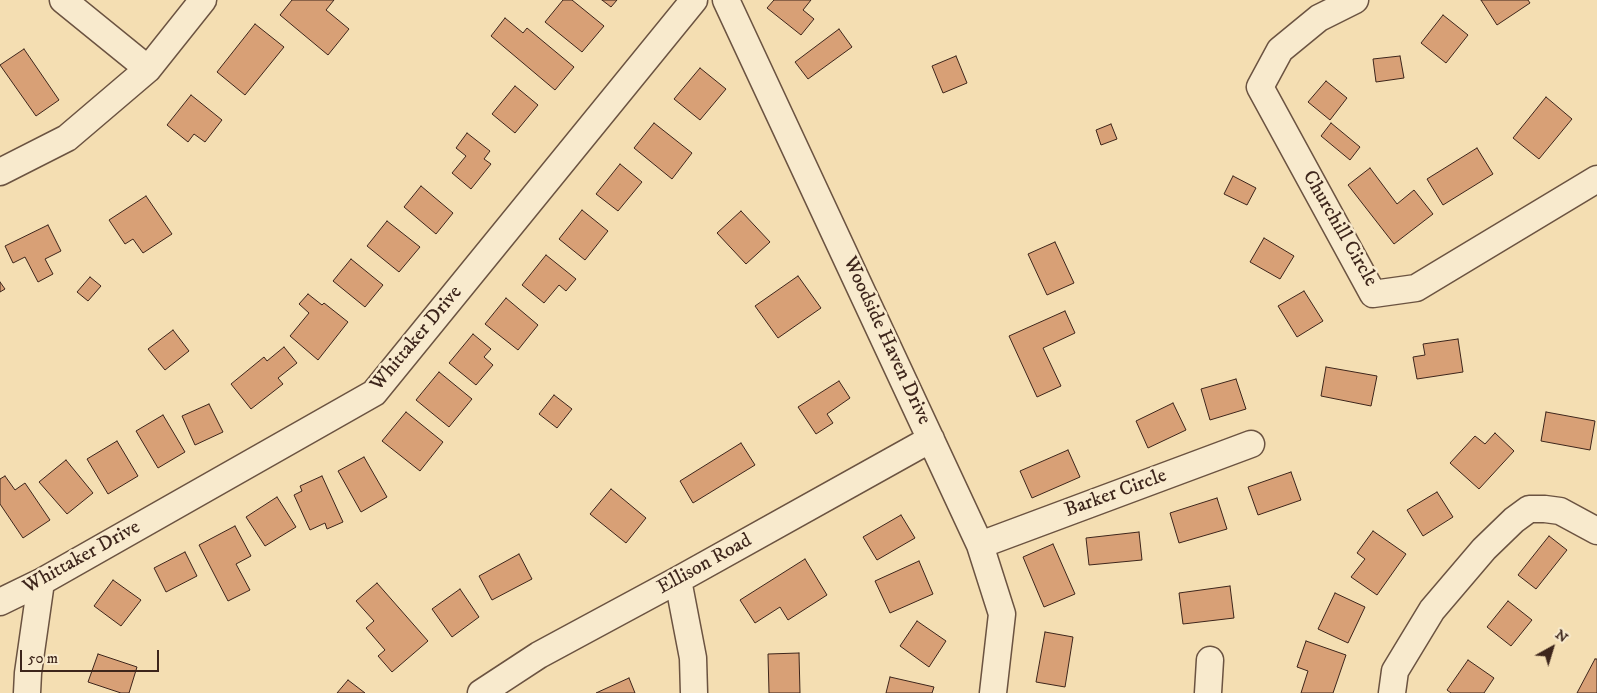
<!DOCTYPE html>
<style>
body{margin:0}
#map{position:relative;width:1597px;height:693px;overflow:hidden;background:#f4deb2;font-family:"IM FELL DW Pica",serif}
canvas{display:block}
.north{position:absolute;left:1527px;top:623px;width:50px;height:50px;-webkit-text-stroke:4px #f8eacd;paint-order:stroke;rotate:39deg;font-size:14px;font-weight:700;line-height:20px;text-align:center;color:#3d251b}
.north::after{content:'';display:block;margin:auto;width:18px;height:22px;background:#3d251b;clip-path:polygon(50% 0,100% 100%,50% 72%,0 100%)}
.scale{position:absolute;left:20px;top:650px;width:139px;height:22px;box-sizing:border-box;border:2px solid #3d251b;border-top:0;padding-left:6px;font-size:15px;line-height:18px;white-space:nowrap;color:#3d251b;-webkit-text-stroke:4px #f8eacd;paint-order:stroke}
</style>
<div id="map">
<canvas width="1597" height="693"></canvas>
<div class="north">N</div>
<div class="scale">50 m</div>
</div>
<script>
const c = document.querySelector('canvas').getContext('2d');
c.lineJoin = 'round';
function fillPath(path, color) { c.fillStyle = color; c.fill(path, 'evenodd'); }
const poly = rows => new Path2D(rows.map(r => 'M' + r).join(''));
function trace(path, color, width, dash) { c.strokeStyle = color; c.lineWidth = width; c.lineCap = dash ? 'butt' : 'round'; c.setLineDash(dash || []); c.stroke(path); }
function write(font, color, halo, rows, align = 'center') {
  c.font = font + ' "IM FELL DW Pica",serif'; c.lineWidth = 5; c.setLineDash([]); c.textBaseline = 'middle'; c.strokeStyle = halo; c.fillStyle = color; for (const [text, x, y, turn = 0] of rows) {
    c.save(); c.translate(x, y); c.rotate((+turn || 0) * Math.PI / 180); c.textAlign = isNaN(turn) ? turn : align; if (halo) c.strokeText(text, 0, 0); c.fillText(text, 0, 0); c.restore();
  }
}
const building = poly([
 [292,0,334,0,326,10,349,29,328,55,280,15,292,0],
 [563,0,572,0,604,26,582,52,545,22,563,0],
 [602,0,617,0,611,7,602,0],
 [774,0,811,0,803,10,814,19,801,35,767,8,774,0],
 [1481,0,1528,0,1530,3,1497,25,1481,0],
 [1443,15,1468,35,1446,63,1421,43,1443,15],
 [505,18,523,33,527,28,574,67,555,90,491,36,505,18],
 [255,24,284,47,245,95,217,72,255,24],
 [839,29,852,47,808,79,795,62,839,29],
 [24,49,59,100,36,116,0,65,24,49],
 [956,56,967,83,943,93,932,66,956,56],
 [1400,56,1404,78,1376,82,1373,59,1400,56],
 [700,68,726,89,700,120,674,99,700,68],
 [1326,81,1347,98,1330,120,1308,102,1326,81],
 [515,86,538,105,515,133,492,114,515,86],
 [191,95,222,120,205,142,194,134,188,142,167,125,191,95],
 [1546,97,1572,119,1539,159,1513,138,1546,97],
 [654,123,692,153,672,179,634,148,654,123],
 [1331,123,1360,147,1350,160,1321,136,1331,123],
 [1111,124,1117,139,1101,145,1096,130,1111,124],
 [467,133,490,151,484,159,491,164,471,189,452,173,466,156,456,148,467,133],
 [1477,148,1493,174,1443,205,1427,179,1477,148],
 [620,164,642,182,618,211,596,194,620,164],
 [1370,168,1397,204,1414,190,1433,214,1394,244,1348,185,1370,168],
 [1233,176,1256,188,1247,205,1224,194,1233,176],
 [421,186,453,213,436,234,404,207,421,186],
 [146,196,172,234,143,253,133,239,125,244,109,220,146,196],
 [582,210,608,231,585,260,559,239,582,210],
 [741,211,770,242,746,264,717,233,741,211],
 [387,221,420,247,399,272,367,246,387,221],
 [48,225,61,251,45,259,53,274,38,282,25,257,13,263,5,246,48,225],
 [1264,238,1294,256,1280,279,1250,262,1264,238],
 [1055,242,1074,283,1047,295,1028,254,1055,242],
 [546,255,576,279,566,291,559,285,544,303,522,285,546,255],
 [351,259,383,285,365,307,333,281,351,259],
 [798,276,821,308,778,338,755,306,798,276],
 [90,277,101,286,88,301,77,292,90,277],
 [0,282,5,289,0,292,0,282],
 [1304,291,1323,321,1297,337,1278,306,1304,291],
 [308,294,322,305,324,303,348,322,318,360,290,336,309,313,299,304,308,294],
 [506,298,538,325,518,350,485,324,506,298],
 [1065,311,1075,333,1043,348,1061,386,1037,397,1009,336,1065,311],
 [173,330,189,351,165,370,148,349,173,330],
 [473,334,491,349,484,357,493,365,476,385,449,363,473,334],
 [1458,339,1463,372,1417,379,1413,357,1425,355,1423,344,1458,339],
 [284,347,297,363,278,378,283,384,251,409,231,384,264,357,267,361,284,347],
 [1326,367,1377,376,1371,406,1321,396,1326,367],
 [439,372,472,399,449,427,416,400,439,372],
 [1236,379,1246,409,1210,420,1201,389,1236,379],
 [839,381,850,398,827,414,833,423,816,434,798,407,839,381],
 [554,395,572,409,557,428,539,414,554,395],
 [1173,403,1186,430,1148,448,1136,421,1173,403],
 [209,404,223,432,195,445,182,416,209,404],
 [406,412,443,442,420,471,382,441,406,412],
 [1546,412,1595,421,1590,450,1541,441,1546,412],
 [163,415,185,452,158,468,136,431,163,415],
 [1495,433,1514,451,1479,489,1450,463,1475,436,1485,444,1495,433],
 [117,441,138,476,108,494,87,459,117,441],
 [741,443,755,465,693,503,680,481,741,443],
 [1068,450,1080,477,1032,498,1020,471,1068,450],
 [364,457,387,497,361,512,338,471,364,457],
 [66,460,93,493,67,514,39,482,66,460],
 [1291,472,1301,500,1258,515,1248,487,1291,472],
 [5,476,15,490,25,483,50,520,23,538,0,504,0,479,5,476],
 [322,476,343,522,327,529,325,523,310,530,294,495,302,491,300,486,322,476],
 [611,489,646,518,626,543,590,514,611,489],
 [1437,492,1453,517,1423,536,1407,510,1437,492],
 [277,497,296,527,265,546,246,517,277,497],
 [1217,498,1227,529,1179,543,1170,513,1217,498],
 [901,515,915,538,877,560,863,537,901,515],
 [235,526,251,556,236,564,250,590,228,601,199,545,235,526],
 [1373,531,1406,554,1377,595,1351,577,1365,559,1357,553,1373,531],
 [1139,532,1142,560,1089,565,1086,538,1139,532],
 [1549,536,1567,550,1536,589,1518,575,1549,536],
 [1053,544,1075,594,1044,607,1023,557,1053,544],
 [185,552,197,576,166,592,154,568,185,552],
 [519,554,532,579,492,600,479,576,519,554],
 [805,559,827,595,788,620,780,607,755,623,740,600,805,559],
 [919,561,933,594,890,613,875,581,919,561],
 [113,580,141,600,121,626,94,606,113,580],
 [377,583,428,641,392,672,378,656,385,650,366,628,374,621,356,601,377,583],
 [1230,586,1234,618,1183,624,1179,593,1230,586],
 [460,589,479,617,452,637,432,609,460,589],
 [1335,593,1365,607,1348,643,1318,629,1335,593],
 [1508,601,1532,620,1511,646,1487,627,1508,601],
 [917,621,946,641,929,667,900,646,917,621],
 [1045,632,1073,637,1065,687,1036,682,1045,632],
 [1306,641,1346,655,1333,693,1301,693,1308,671,1297,667,1306,641],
 [799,653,800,693,769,693,768,654,799,653],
 [98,654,137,667,129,693,121,693,88,682,98,654],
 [1595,659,1597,659,1597,693,1577,693,1595,659],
 [1468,660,1494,678,1484,693,1451,693,1447,690,1468,660],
 [890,677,934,687,932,693,886,693,890,677],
 [629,678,635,693,596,693,629,678],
 [348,680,365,693,337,693,348,680]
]);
const minor = poly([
 [63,0,148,69],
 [726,0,980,545,1002,614,993,693],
 [1355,0,1319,18,1280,50,1260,87,1373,294,1416,288,1597,179],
 [0,172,67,138,148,69,203,0],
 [980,545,1251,444],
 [678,580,693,658,694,693],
 [0,602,41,582,374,393,694,0],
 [27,693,28,673,41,582],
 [481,693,539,655,678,580,931,439],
 [1208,693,1210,660],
 [1392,693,1395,671,1432,610,1484,549,1514,520,1529,509,1545,509,1560,511,1597,531]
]);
const streetNames = [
 ["Churchill Circle",1339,229,60],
 ["Whittaker Drive",417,339,-50],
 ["Woodside Haven Drive",886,341,65],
 ["Barker Circle",1116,494,-20],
 ["Whittaker Drive",82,558,-29],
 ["Ellison Road",705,565,-29]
];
fillPath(building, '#d8a076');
trace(building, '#3d251b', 1);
trace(minor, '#6b5341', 29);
trace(minor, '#f8eacd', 26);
write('20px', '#3d251b', '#f8eacd', streetNames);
</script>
